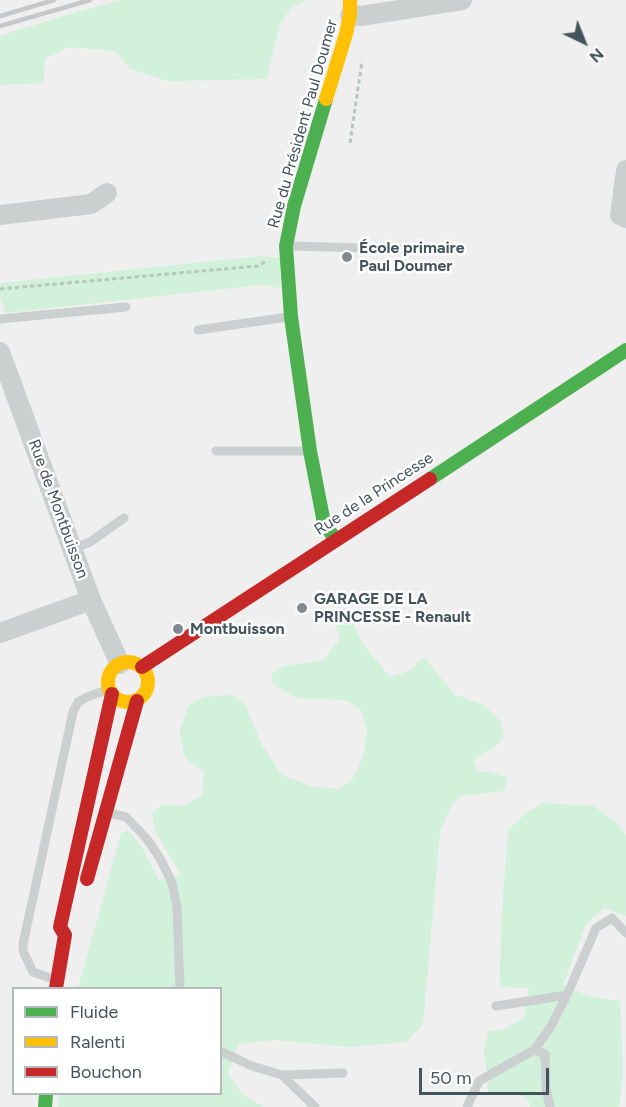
<!DOCTYPE html>
<meta charset="utf-8">
<style>
body{margin:0}
#map{position:relative;width:626px;height:1107px;overflow:hidden;background:#f0efef;font-family:Figtree,sans-serif}
canvas{display:block}
.legend{position:absolute;left:12px;top:987px;width:210px;height:108px;box-sizing:border-box;background:#fff;border:2px solid #b4bbbe;margin:0;padding:8px 10px;list-style:none;font-size:18px;color:#44545d}
.legend li{display:flex;align-items:center;gap:12px;height:30px}
.legend b{width:30px;border:2px solid #b4bbbe}
.north{position:absolute;left:554px;top:12px;width:60px;height:60px;-webkit-text-stroke:4px #fff;paint-order:stroke;rotate:137deg;font-size:16px;font-weight:700;line-height:24px;text-align:center;color:#44545d}
.north::after{content:'';display:block;margin:auto;width:21px;height:27px;background:#44545d;clip-path:polygon(50% 0,100% 100%,50% 72%,0 100%)}
.scale{position:absolute;left:419px;top:1068px;width:130px;height:27px;box-sizing:border-box;border:3px solid #44545d;border-top:0;padding-left:8px;font-size:18px;line-height:21px;white-space:nowrap;color:#44545d;-webkit-text-stroke:4px #fff;paint-order:stroke}
</style>
<div id="map">
<canvas width="626" height="1107"></canvas>
<ul class="legend">
<li><b style="height:8px;background:#4caf50"></b>Fluide</li>
<li><b style="height:8px;background:#ffc107"></b>Ralenti</li>
<li><b style="height:8px;background:#c62828"></b>Bouchon</li>
</ul>
<div class="north">N</div>
<div class="scale">50 m</div>
</div>
<script>
const c = document.querySelector('canvas').getContext('2d');
c.lineJoin = 'round';
function fillPath(path, color) { c.fillStyle = color; c.fill(path, 'evenodd'); }
const poly = rows => new Path2D(rows.map(r => 'M' + r).join(''));
function trace(path, color, width, dash) { c.strokeStyle = color; c.lineWidth = width; c.lineCap = dash ? 'butt' : 'round'; c.setLineDash(dash || []); c.stroke(path); }
function write(font, color, halo, rows, align = 'center') {
  c.font = font + ' Figtree,sans-serif'; c.lineWidth = 5; c.setLineDash([]); c.textBaseline = 'middle'; c.strokeStyle = halo; c.fillStyle = color; for (const [text, x, y, turn = 0] of rows) {
    c.save(); c.translate(x, y); c.rotate((+turn || 0) * Math.PI / 180); c.textAlign = isNaN(turn) ? turn : align; if (halo) c.strokeText(text, 0, 0); c.fillText(text, 0, 0); c.restore();
  }
}
const green = poly([
 [122,0,308,0,292,7,279,25,267,79,168,81,130,69,115,51,69,47,45,59,43,83,0,85,0,36,69,14],
 [261,256,280,258,280,288,261,285,5,313,0,296,0,283],
 [345,608,363,644,390,677,409,671,424,657,454,694,484,705,501,722,504,737,497,745,473,760,477,771,490,772,508,778,504,791,460,796,450,808,440,832,423,1024,406,1042,349,1047,275,1040,238,1044,228,1074,242,1094,264,1107,58,1107,59,1094,220,1094,220,988,78,988,121,833,129,831,142,847,159,880,181,875,156,833,152,814,161,805,182,806,202,796,204,772,185,758,179,732,189,705,204,697,232,695,245,704,262,745,282,775,311,786,338,789,352,780,364,755,367,728,360,709,345,700,296,698,273,684,271,674,284,666,323,660,340,639,332,615],
 [542,803,594,806,621,827,626,836,626,916,604,908,586,924,563,985,591,997,620,1001,623,1071,619,1107,530,1107,530,1103,520,1094,488,1093,484,1048,489,1031,502,1030,524,1018,529,988,500,987,501,923,508,830,526,813]
]);
const path = poly([
 [350,143,362,61],
 [0,289,258,266,266,261]
]);
const lane = poly([
 [289,246,404,249],
 [0,319,126,307],
 [198,330,288,317],
 [216,451,307,451],
 [72,549,90,542,124,518],
 [109,813,126,817,147,839,161,860,172,883,177,907,180,988],
 [56,980,33,972,23,951,23,944,73,712,78,702,87,697,109,689],
 [496,1006,567,995],
 [534,1050,550,1028,567,995,596,928,612,918,626,933],
 [220,1051,252,1066,282,1075],
 [315,1107,282,1075,343,1073],
 [467,1107,479,1081,534,1050,545,1054,546,1088,550,1107]
]);
const street = poly([
 [350,15,361,16,462,0],
 [626,170,620,215,626,218],
 [0,215,91,204,107,193],
 [0,352,91,600,120,664],
 [0,633,91,600]
]);
const fast = poly([
 [326,99,294,206,286,246,291,317,310,451,324,523,335,539],
 [430,479,626,350],
 [45,1107,46,1094]
]);
const slow = poly([
 [326,99,346,34,350,15,350,0],
 '108 682a20 20 0 1 1 40 0a20 20 0 1 1-40 0Z'
]);
const jam = poly([
 [142,667,430,479],
 [87,879,137,701],
 [56,988,65,935,60,927,112,694]
]);
const rail = poly([
 [0,16,54,0],
 [0,26,90,0]
]);
const markers = [
 [347,257,6,"#808a90"],
 [302,608,6,"#808a90"],
 [178,629,6,"#808a90"]
];
const streetNames = [
 ["Rue du Président Paul Doumer",303,124,-74],
 ["Rue de la Princesse",374,494,-33],
 ["Rue de Montbuisson",58,509,70]
];
const poiNames = [
 ["École primaire",359,248],
 ["Paul Doumer",359,266],
 ["GARAGE DE LA",314,599],
 ["PRINCESSE - Renault",314,617],
 ["Montbuisson",190,629]
];
fillPath(green, '#d1f1da');
trace(path, '#b7c6bf', 3, [4.5, 3]);
trace(lane, '#cbcfd0', 9);
trace(street, '#cbcfd0', 20);
trace(fast, '#4caf50', 14);
trace(slow, '#ffc107', 14);
trace(jam, '#c62828', 14);
trace(rail, '#c5c8ca', 4.5);
for (const [x, y, r, color] of markers) { const dot = new Path2D(); dot.arc(x, y, r, 0, 2 * Math.PI); c.fillStyle = color; c.fill(dot); trace(dot, '#fff', 2); }
write('16px', '#44545d', '#fff', streetNames);
write('bold 16px', '#44545d', '#fff', poiNames, 'left');
</script>
